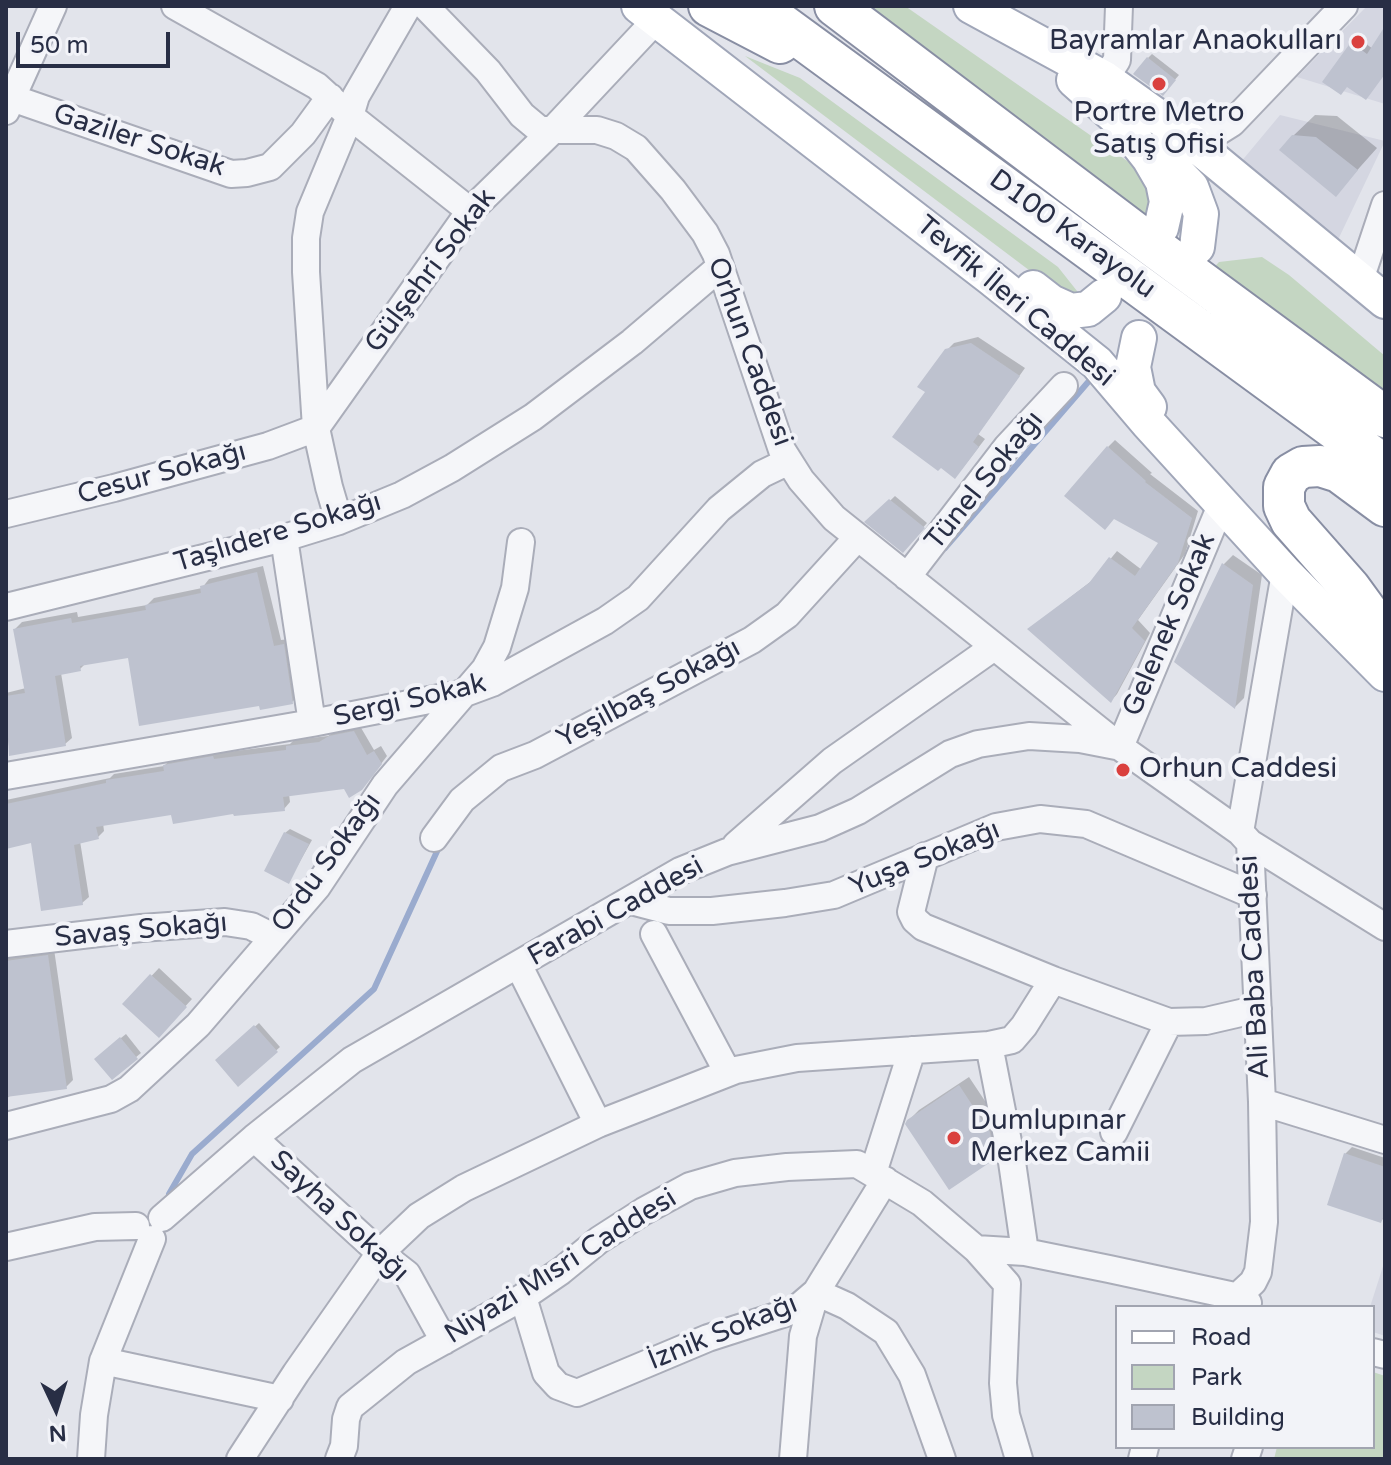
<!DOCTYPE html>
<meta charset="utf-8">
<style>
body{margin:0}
#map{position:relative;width:1391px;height:1465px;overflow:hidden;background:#e2e4eb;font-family:"Varela Round",sans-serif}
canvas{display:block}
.frame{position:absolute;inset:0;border:8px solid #282e45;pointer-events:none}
.legend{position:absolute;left:1115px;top:1305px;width:260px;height:144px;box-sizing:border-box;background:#f2f3f8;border:2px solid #a1a4b0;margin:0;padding:10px 14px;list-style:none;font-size:24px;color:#282e45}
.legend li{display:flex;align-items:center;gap:16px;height:40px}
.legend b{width:40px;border:2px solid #a1a4b0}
.north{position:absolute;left:16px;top:1369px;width:80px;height:80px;-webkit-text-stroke:6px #f2f3f8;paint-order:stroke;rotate:176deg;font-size:22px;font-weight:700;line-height:32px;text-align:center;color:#282e45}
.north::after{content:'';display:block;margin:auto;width:28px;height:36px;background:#282e45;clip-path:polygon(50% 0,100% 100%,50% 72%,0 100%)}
.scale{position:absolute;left:16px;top:32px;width:154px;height:36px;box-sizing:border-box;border:4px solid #282e45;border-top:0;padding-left:10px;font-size:24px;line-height:28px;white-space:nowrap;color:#282e45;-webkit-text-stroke:6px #f2f3f8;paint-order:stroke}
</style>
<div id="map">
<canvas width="1391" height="1465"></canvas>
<div class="frame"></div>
<ul class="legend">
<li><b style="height:10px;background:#fff"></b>Road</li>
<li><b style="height:22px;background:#c4d6c2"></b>Park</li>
<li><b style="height:22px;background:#bec2cf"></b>Building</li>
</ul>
<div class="north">N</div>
<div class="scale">50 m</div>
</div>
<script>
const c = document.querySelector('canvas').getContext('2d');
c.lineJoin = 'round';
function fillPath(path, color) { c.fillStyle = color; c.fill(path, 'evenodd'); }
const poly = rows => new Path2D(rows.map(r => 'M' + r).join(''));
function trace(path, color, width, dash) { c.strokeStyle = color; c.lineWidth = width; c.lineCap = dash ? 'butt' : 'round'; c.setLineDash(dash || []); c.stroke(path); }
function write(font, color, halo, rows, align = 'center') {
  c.font = font + ' "Varela Round",sans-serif'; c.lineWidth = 8; c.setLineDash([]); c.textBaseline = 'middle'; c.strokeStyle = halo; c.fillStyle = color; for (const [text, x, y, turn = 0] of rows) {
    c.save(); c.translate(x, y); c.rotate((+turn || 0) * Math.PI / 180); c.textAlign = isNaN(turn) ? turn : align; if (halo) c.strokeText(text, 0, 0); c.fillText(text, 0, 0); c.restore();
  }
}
const built = poly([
 [1367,6,1385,6,1385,104,1297,77],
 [1280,115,1385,141,1336,244,1240,163],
 [1385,1260,1385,1336,1373,1332,1373,1307,1370,1307]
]);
const green = poly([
 [849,6,905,6,1133,165,1159,193,1150,222],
 [745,56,800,78,1058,267,1081,296,1074,304],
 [1262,257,1289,275,1385,356,1385,405,1208,274,1219,262],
 [1373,1372,1385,1376,1385,1459,1274,1459,1277,1447,1373,1447]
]);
const shadow = poly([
 [1385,30,1385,73,1353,44,1358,38,1373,49],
 [1152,54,1179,75,1167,89,1148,58],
 [1315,115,1337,116,1377,148,1336,194,1293,136],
 [978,337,1025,368,978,434,985,439,962,469,928,392,946,351,954,343],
 [1115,440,1152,473,1150,474,1198,511,1185,554,1138,620,1150,633,1117,694,1111,701,1029,629,1094,579,1117,551,1142,570,1161,542,1108,447],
 [895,496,927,523,907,546,868,522],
 [1233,555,1262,575,1244,698,1235,707,1224,564],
 [263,566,281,640,290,639,299,695,292,702,261,703,129,656,86,663,80,669,61,673,72,738,65,744,10,753,6,727,6,693,26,688,15,629,22,622,77,612,78,617,147,605,154,598,202,588,209,579],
 [360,726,374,750,381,746,387,756,368,781,345,787,289,794,290,802,284,809,173,812,103,823,104,831,98,837,80,841,89,897,82,903,33,841,6,847,6,800,110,778,114,774,164,766,171,759,219,751,220,753,290,744,294,740,328,736,337,730],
 [290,829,312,840,289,881,285,833],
 [54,949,73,1080,66,1087,11,1095,6,1099,6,957],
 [159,968,192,999,159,1035,125,1004],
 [259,1023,280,1047,239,1084,217,1060],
 [126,1034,141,1053,112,1077,101,1054],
 [969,1077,999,1122,1004,1147,994,1157,908,1121,919,1110],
 [1352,1147,1385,1158,1385,1217,1381,1221,1345,1154]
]);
const stream = poly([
 [945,548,1089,381],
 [169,1194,192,1154,374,989,439,847]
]);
const building = poly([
 [1385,26,1385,74,1366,100,1347,87,1341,95,1322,82,1351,42,1367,54],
 [1147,57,1176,80,1163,96,1133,74],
 [1292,135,1316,137,1358,170,1336,197,1279,150],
 [971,343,1020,376,973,442,979,447,955,479,941,468,938,471,892,437,925,392,917,387,945,349],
 [1107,446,1146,481,1145,482,1192,518,1178,563,1132,628,1145,641,1111,703,1027,629,1089,583,1109,557,1135,576,1158,543,1114,519,1105,530,1064,496],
 [889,499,925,528,903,553,864,522],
 [1222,563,1253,585,1235,709,1174,662],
 [257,572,274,646,284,644,293,704,260,710,259,706,139,726,128,658,80,666,81,671,55,676,66,746,9,756,6,696,25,693,13,629,71,618,72,623,146,610,145,605,201,593,200,586],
 [354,731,367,755,374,751,382,764,362,790,349,798,344,789,283,797,285,811,234,816,233,814,173,824,171,815,96,827,99,839,74,845,83,905,41,911,31,843,6,849,6,804,106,783,106,780,164,771,163,765,213,756,214,759,286,750,286,746,319,742,329,736],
 [284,832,309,844,289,884,264,871],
 [48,955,67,1089,6,1097,6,961],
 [150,974,187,1007,159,1038,122,1004],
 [254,1025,278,1052,238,1087,215,1060],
 [120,1037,138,1059,112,1080,94,1059],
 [959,1085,990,1132,995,1159,949,1190,905,1124,907,1120],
 [1344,1153,1385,1167,1385,1212,1381,1223,1327,1205]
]);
const minor = poly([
 [175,6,317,86,350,116,470,211],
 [425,6,488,71,522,115,540,130,597,130,616,136,636,148,673,190,705,233,716,254,782,450,801,480,834,518,1120,747,1240,832],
 [1105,79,1117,60,1119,6],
 [12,98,231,174,247,173,270,167,303,134,330,97],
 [6,111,53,6],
 [1185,136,1216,133,1232,123,1344,6],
 [1360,280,1385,205],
 [6,514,114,488,268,446,316,428,306,272,306,238,310,212,350,116,356,96,408,6],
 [339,521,329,487,316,428,470,211,551,132,656,20],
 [284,538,312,723],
 [907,577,1007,447,1064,386],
 [6,607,284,538,339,521,402,495,452,468,533,417,632,342,720,267],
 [1120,747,1222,503],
 [6,776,312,723,465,693,492,683,605,621,638,598,719,509,762,474,789,461],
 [434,838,462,800,501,768,535,755,752,640,787,615,857,538],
 [1250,843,1385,927],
 [736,845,832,761,994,647],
 [925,856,911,912,915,920,923,927,1053,980],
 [631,901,669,911,712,911,785,903,834,895,996,827,1040,819,1086,824,1253,895],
 [654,934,728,1073],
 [6,944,141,928,225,922,251,926,273,937],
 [519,966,598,1124],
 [989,1045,1012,1162,1025,1252],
 [1262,1102,1385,1140],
 [6,1126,111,1099,129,1089,198,1025,317,887,385,785,485,669,497,647,515,588,521,542],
 [1114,1132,1169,1022],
 [254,1138,380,1253,407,1274,444,1341],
 [873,1173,912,1050],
 [162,1218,254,1138,352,1060,680,871,727,852,820,828,858,811,950,754,978,744,1029,736,1080,739,1116,746],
 [6,1247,95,1227,136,1226],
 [976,1249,1025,1252,1109,1269,1239,1297,1248,1303],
 [523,1297,546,1373,558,1386,577,1393,708,1338,795,1310,816,1292,847,1306,886,1332,912,1375,942,1459],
 [1226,1307,1253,1282,1258,1272,1264,1222,1262,1102,1250,843,1240,832,1285,573],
 [1373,1352,1385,1355],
 [103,1361,280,1399],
 [91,1459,94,1415,103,1361,152,1239],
 [240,1459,296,1373,380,1253,419,1216,464,1188,598,1124,736,1070,797,1058,989,1045,1012,1040,1024,1026,1053,980,1169,1022,1206,1021,1258,1009],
 [339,1459,344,1446,346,1419,350,1407,406,1362,523,1297,561,1271,599,1240,644,1211,690,1186,735,1173,787,1167,857,1164,922,1203,976,1249,1007,1284,1003,1383,1006,1415,1019,1459],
 [793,1459,803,1336,816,1292,885,1180],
 [1142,1459,1145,1447],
 [1245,1459,1249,1447]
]);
const major = poly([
 [639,6,991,278,1097,363,1148,423,1285,573,1385,674],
 [971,6,1105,79,1185,136,1385,301],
 [1074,80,1120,121,1149,158,1163,182,1167,202,1161,228],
 [1156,151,1191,187,1201,214,1197,247],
 [1033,288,1051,302,1071,311,1088,309,1104,296],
 [1139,338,1133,367,1138,392,1149,407]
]);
const highway = poly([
 [709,6,780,43],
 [757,6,1385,466],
 [835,6,1142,238,1385,417],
 [1385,506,1339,472,1320,466,1303,467,1291,474,1284,487,1284,506,1291,521,1350,588,1385,636]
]);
const markers = [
 [1358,42,8,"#da403e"],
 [1159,84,8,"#da403e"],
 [1123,770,8,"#da403e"],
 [954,1138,8,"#da403e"]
];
const poiNames = [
 ["Bayramlar Anaokulları",1342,42,"right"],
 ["Portre Metro",1159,114,"center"],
 ["Satış Ofisi",1159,146,"center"],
 ["Orhun Caddesi̇",1139,770],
 ["Dumlupınar",970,1122],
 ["Merkez Camii",970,1154]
];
const streetNames = [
 ["Gaziler Sokak",139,141,18],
 ["D100 Karayolu",1072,235,36],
 ["Gülşehri Sokak",431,271,-53],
 ["Tevfik İleri Caddesi",1015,302,40],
 ["Orhun Caddesi",749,352,70],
 ["Cesur Sokağı",162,474,-15],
 ["Tünel Sokağı",985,481,-51],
 ["Taşlıdere Sokağı",278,533,-17],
 ["Gelenek Sokak",1170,625,-67],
 ["Yeşilbaş Sokağı",649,694,-28],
 ["Sergi Sokak",410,701,-13],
 ["Yuşa Sokağı",925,859,-22],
 ["Ordu Sokağı",327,863,-54],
 ["Farabi Caddesi",616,912,-29],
 ["Savaş Sokağı",141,931,-5],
 ["Ali Baba Caddesi",1255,967,-93],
 ["Sayha Sokağı",339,1217,43],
 ["Niyazi Mısri Caddesi",561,1267,-32],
 ["İznik Sokağı",723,1333,-22]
];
fillPath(built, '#d4d6e1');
fillPath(green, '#c4d6c2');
fillPath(shadow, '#0003');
trace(stream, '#9aabce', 6);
fillPath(building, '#bec2cf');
trace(minor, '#aaadb9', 30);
trace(major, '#a0a6b8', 38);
trace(highway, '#888ea3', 44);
trace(minor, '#f5f6f9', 26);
trace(major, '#fff', 34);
trace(highway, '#fff', 40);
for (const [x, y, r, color] of markers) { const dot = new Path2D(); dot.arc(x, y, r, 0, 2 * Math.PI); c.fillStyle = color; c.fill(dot); trace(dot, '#f2f3f8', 3); }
write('28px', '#282e45', '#f2f3f8', poiNames, 'left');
write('28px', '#282e45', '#f2f3f8', streetNames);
</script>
